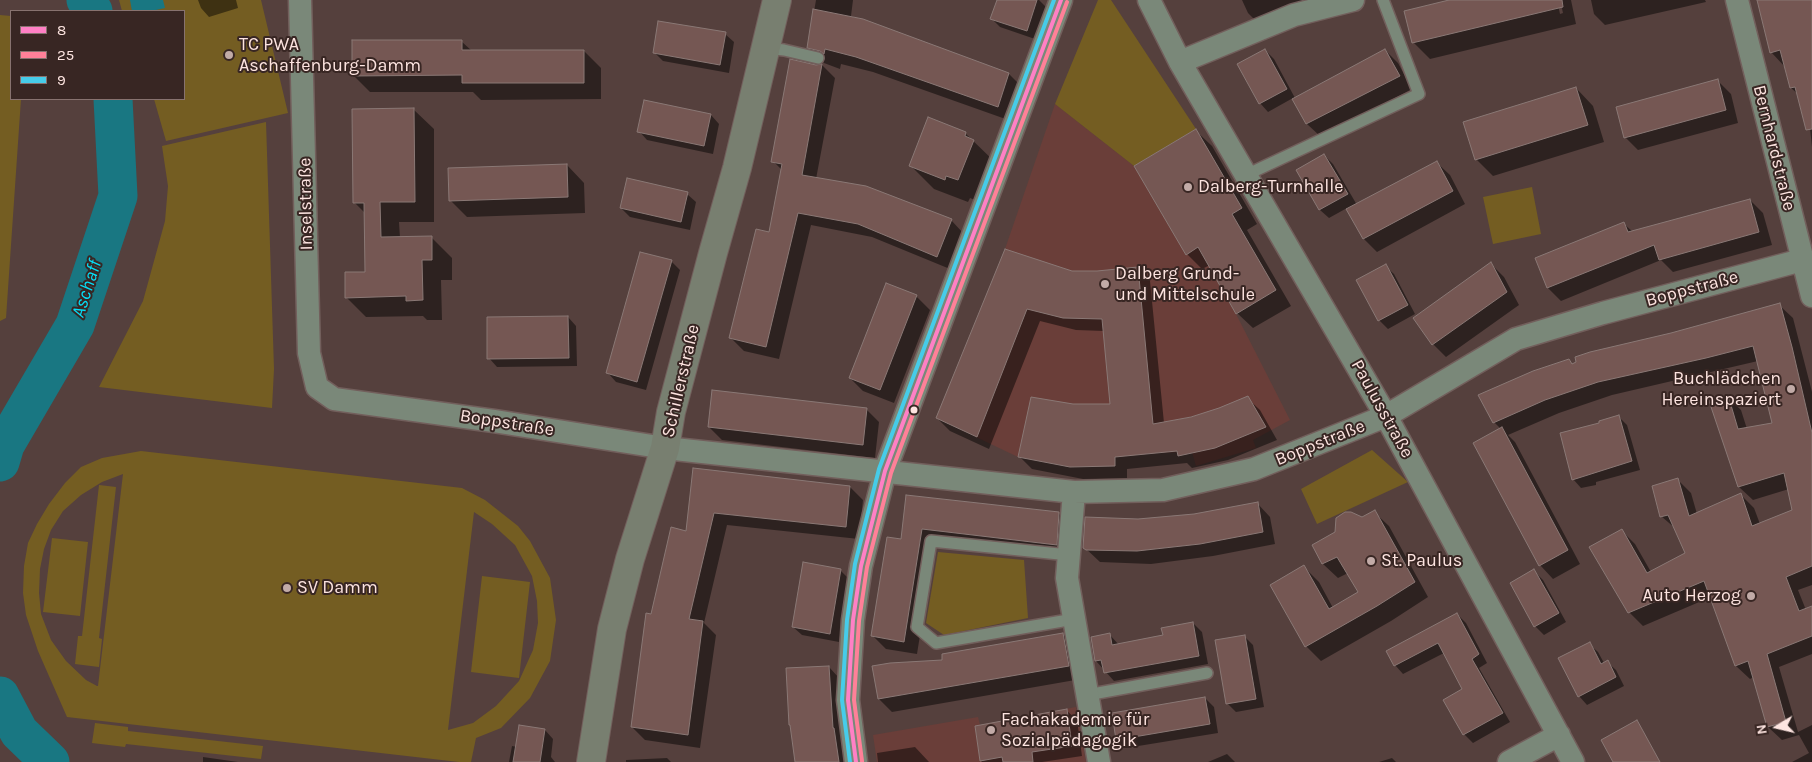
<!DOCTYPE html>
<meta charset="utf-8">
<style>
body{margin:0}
#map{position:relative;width:1812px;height:762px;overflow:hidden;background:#55403d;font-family:Karla,sans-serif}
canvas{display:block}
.legend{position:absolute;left:10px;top:10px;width:175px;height:90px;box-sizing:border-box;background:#382623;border:1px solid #87726f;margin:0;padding:6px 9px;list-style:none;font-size:15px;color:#fde4e0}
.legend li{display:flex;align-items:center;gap:10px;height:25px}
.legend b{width:25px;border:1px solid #87726f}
.north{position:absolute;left:1752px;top:702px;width:50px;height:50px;-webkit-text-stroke:4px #382623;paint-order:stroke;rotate:261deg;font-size:14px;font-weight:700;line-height:20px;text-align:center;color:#fde4e0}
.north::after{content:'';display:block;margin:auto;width:18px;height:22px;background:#fde4e0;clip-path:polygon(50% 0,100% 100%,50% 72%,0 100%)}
</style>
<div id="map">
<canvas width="1812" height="762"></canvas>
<ul class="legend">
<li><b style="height:6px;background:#ff80c5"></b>8</li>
<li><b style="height:6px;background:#ff8098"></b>25</li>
<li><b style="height:6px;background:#46cce9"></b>9</li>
</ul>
<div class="north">N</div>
</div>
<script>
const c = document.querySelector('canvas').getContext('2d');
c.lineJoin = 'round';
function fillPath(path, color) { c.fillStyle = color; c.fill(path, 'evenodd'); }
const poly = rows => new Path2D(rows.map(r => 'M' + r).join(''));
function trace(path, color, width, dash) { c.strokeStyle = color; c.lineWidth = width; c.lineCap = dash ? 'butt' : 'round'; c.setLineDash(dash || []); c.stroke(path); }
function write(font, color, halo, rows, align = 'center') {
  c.font = font + ' Karla,sans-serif'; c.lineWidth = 4; c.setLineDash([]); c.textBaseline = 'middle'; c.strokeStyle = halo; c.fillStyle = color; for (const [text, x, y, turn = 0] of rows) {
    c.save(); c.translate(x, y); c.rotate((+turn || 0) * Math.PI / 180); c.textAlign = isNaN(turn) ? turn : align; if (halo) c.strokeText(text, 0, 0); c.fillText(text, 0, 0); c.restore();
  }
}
const built = poly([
 [1055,104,1134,166,1186,254,1198,247,1236,314,1290,420,1253,440,1256,448,1196,466,1192,452,1156,453,1115,457,1018,457,936,418,1005,249],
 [1076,707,1086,762,877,762,873,735,978,717,980,725]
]);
const green = poly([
 [119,0,261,0,288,113,166,141,154,99,184,99,184,11,122,11],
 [1098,0,1111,0,1196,129,1134,166,1055,104],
 [0,15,11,16,11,99,21,99,6,318,0,321],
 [266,122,274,369,272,408,99,387,143,301,165,221,168,186,162,146],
 [1532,187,1541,234,1493,244,1483,197],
 [1372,450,1408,482,1317,524,1301,489],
 [141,451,462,488,485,500,518,526,530,541,550,578,556,620,550,661,530,698,501,728,476,738,471,762,459,762,67,717,38,651,26,615,23,593,24,566,28,543,37,524,49,504,65,483,81,467,102,458],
 [123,474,98,686,97,686,86,680,66,661,51,640,41,614,39,593,40,569,44,549,51,530,63,511,81,495,102,482],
 [474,512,492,524,515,545,532,576,537,601,538,623,533,650,519,681,496,706,473,723,448,730],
 [99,485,116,487,99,638,102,639,99,667,75,664,78,636,82,636],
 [52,538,88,542,80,616,43,612],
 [938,552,1024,560,1028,618,944,635,926,623],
 [482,576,530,582,519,678,471,672],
 [95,723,128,727,128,731,263,746,261,759,126,744,125,747,92,743]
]);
const water = poly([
 [130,0,163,0,165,8,151,11,132,11]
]);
const shadow = poly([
 [198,0,236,0,238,8,209,17,201,8],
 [816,0,853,0,851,16,1009,74,1025,90,1014,122,873,72,841,64,840,69,824,63,808,47],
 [998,0,1039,0,1046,7,1035,39,1000,27,992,19],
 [1242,0,1307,0,1257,22,1248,13],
 [1456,0,1557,0,1560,14,1563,13,1560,0,1571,0,1576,24,1430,59,1413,42],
 [1591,0,1705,0,1706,2,1605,25,1594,14],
 [1758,0,1812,0,1812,147,1808,110,1799,95,1791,88,1785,67,1771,52],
 [725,34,734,42,729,73,663,61,654,52],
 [461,41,472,51,584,51,601,68,601,99,481,100,473,92,370,92,353,75],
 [1265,50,1274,59,1295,98,1385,50,1398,63,1412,89,1321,137,1307,124,1293,98,1268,112,1260,103],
 [822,65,835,78,816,179,951,220,964,234,950,269,872,237,811,225,779,359,744,351,731,338,770,233,782,170,773,161,816,67],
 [1718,81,1731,94,1738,123,1638,150,1625,137],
 [1576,88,1593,106,1604,142,1493,176,1476,159],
 [413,109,434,129,434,222,399,222,400,238,431,237,452,258,452,280,441,280,442,320,427,320,423,316,366,317,346,297,366,273,365,213,354,202],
 [711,115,719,124,713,154,647,140,639,131],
 [1196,131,1212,146,1257,224,1247,230,1291,306,1253,328,1237,313,1210,265,1202,269,1187,254],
 [965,133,997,164,982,203,970,198,968,202,934,189,911,166],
 [1324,155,1333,164,1357,205,1436,162,1450,175,1465,204,1377,252,1364,239,1347,208,1329,218,1320,210,1298,170],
 [567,165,584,183,585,213,467,217,450,200],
 [687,194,696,202,690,230,630,217,621,208],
 [1750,200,1763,213,1772,245,1673,272,1661,260,1561,301,1548,288,1537,259,1624,224,1633,232],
 [1006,251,1072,272,1097,272,1138,268,1150,281,1164,423,1220,410,1247,398,1260,410,1277,440,1228,460,1192,468,1187,463,1127,469,1127,478,1083,479,1032,469,1020,457,1073,405,1111,405,1104,331,1076,330,1040,321,989,449,950,431,937,418],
 [671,261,680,270,646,390,616,382,608,373],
 [1491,264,1504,277,1519,305,1446,357,1433,344],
 [1385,266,1394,274,1415,314,1388,329,1379,320],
 [916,296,930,310,894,403,863,391,850,378],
 [1779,305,1793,318,1812,392,1812,585,1798,590,1806,610,1812,608,1812,654,1779,667,1798,732,1812,725,1812,762,1792,762,1809,753,1799,735,1782,740,1768,727,1754,677,1750,679,1736,666,1711,597,1643,626,1629,612,1622,531,1635,544,1651,572,1687,554,1676,529,1661,516,1678,480,1691,493,1697,514,1741,495,1754,508,1760,524,1794,511,1789,489,1753,500,1739,487,1727,397,1741,410,1747,429,1774,424,1758,361,1612,395,1559,413,1508,435,1515,442,1580,564,1553,579,1540,565,1501,429,1494,422,1573,365,1671,334],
 [568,317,576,326,577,366,497,367,489,358],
 [866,409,879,422,875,458,722,440,709,427],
 [1618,416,1627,425,1640,470,1596,482,1596,485,1581,488,1573,479,1601,424],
 [694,470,850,487,863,500,859,539,727,525,704,623,716,635,700,748,645,740,632,727,652,615,687,533],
 [907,496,1059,514,1072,527,1069,557,935,541,917,654,886,649,873,636,902,540],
 [1257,503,1270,517,1275,544,1213,556,1151,564,1100,562,1084,547,1138,520,1194,515],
 [1374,512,1389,526,1428,597,1391,621,1321,661,1306,646,1304,567,1319,582,1333,608,1360,592,1348,573,1338,578,1323,564,1313,545],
 [840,570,849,579,839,642,802,635,793,627],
 [1534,571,1543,580,1566,622,1544,635,1535,626],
 [1457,614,1466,623,1487,663,1479,668,1510,722,1473,743,1464,734,1445,700,1464,690,1444,653,1403,674,1395,665],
 [1193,623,1202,632,1208,664,1114,681,1096,661,1110,635,1119,645,1164,636],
 [1063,634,1076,647,1081,679,892,712,879,699,943,661],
 [1244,636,1253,645,1264,707,1236,712,1227,703],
 [1589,644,1598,652,1604,663,1607,662,1616,670,1624,686,1587,705,1579,696],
 [829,667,839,678,847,762,796,762],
 [1205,698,1214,707,1218,733,1126,748,1117,740],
 [1066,710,1077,720,1082,756,1042,762,982,762,981,761],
 [545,730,553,739,551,757,555,762,509,762,512,746,517,747],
 [915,747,929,762,878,762,877,753],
 [1227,754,1235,762,1208,762],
 [203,757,238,762,203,762],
 [667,758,671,762,626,762,626,760],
 [1392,758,1396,762,1379,762]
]);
const river = poly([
 [86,0,93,11],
 [0,462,5,445,75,325,118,196,113,99],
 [0,696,19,732,50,762]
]);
const building = poly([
 [997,0,1037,0,1027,31,990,19,997,0],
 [1449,0,1562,0,1563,7,1412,43,1404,11,1449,0],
 [1757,0,1812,0,1812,129,1806,130,1795,87,1790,88,1780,50,1770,53,1757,0],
 [813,9,863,19,1009,73,998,107,856,57,825,49,824,54,820,51,807,48,813,9],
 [658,21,726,32,720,65,653,53,658,21],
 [352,40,462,40,462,50,584,50,584,83,462,83,462,75,352,76,352,40],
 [1265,49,1287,89,1259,104,1237,64,1265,49],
 [1385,49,1400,76,1306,124,1292,99,1385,49],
 [790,59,816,65,822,64,802,175,866,186,952,219,937,257,858,224,798,213,766,347,729,338,756,229,769,232,782,164,771,162,790,59],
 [1718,79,1726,110,1624,138,1616,107,1718,79],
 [1576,87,1588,125,1475,160,1463,122,1576,87],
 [644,100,711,114,704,146,637,132,644,100],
 [414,108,415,202,380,202,381,237,432,236,432,260,422,260,423,300,406,301,406,296,345,298,345,272,365,272,364,203,353,203,352,109,414,108],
 [928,117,966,132,965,136,974,140,958,180,946,176,945,180,909,166,928,117],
 [1196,129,1242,208,1232,214,1276,290,1236,314,1198,247,1186,255,1134,166,1196,129],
 [1324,154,1348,194,1319,210,1296,170,1324,154],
 [1437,161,1453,191,1363,239,1346,209,1437,161],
 [567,164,568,197,449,201,448,168,567,164],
 [627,178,688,192,681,222,620,208,627,178],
 [1750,199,1759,232,1659,260,1654,245,1547,288,1535,258,1624,222,1628,232,1750,199],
 [1005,249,1072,271,1097,271,1138,267,1153,424,1191,417,1219,408,1248,396,1266,427,1215,448,1178,456,1177,451,1115,457,1115,466,1070,467,1018,457,1031,397,1073,404,1110,404,1102,319,1063,318,1027,309,977,437,936,418,1005,249],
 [640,252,672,260,637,382,606,373,640,252],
 [1491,262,1507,292,1432,345,1413,318,1491,262],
 [1386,264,1408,305,1378,321,1356,280,1386,264],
 [886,283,917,295,880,390,849,378,886,283],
 [1780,303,1792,347,1812,433,1812,566,1786,577,1799,611,1812,606,1812,636,1767,654,1786,722,1767,727,1748,661,1735,666,1704,581,1628,613,1589,547,1622,529,1647,573,1685,553,1668,515,1660,517,1652,486,1678,478,1689,516,1741,493,1752,526,1792,510,1784,473,1738,487,1709,401,1728,395,1738,429,1772,423,1753,346,1706,358,1598,382,1545,400,1493,423,1478,395,1533,371,1569,359,1572,364,1576,362,1575,357,1590,352,1671,333,1780,303],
 [568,316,569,358,487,359,487,317,568,316],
 [712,390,867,408,863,445,708,427,712,390],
 [1619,415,1632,461,1572,480,1560,433,1599,423,1599,421,1619,415],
 [1502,427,1568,550,1539,566,1473,443,1502,427],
 [693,468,850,486,846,527,714,513,689,619,703,621,688,735,631,727,646,613,651,614,671,527,686,531,693,468],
 [906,495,1059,512,1057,545,922,529,904,642,871,636,887,537,901,539,906,495],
 [1258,502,1263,532,1200,544,1137,551,1086,550,1083,548,1085,517,1138,519,1194,514,1258,502],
 [1375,510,1415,582,1377,606,1305,647,1270,585,1304,565,1329,609,1358,592,1337,557,1322,564,1312,545,1335,532,1336,518,1345,512,1351,512,1362,517,1375,510],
 [803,562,841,569,830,634,792,627,803,562],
 [1534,569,1559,613,1534,627,1510,583,1534,569],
 [1457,613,1479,654,1472,659,1503,713,1463,735,1443,700,1462,689,1438,643,1394,666,1386,651,1457,613],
 [1193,622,1199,656,1104,673,1101,660,1095,661,1091,637,1110,633,1112,645,1163,635,1161,628,1193,622],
 [1063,633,1069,666,878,699,872,666,890,663,942,660,942,654,1063,633],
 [1245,635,1256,699,1226,704,1215,640,1245,635],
 [1590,642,1601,664,1608,660,1616,677,1578,697,1558,658,1590,642],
 [829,666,833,728,834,728,839,762,795,762,790,725,789,725,786,668,829,666],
 [1205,697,1210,724,1116,740,1112,713,1205,697],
 [1067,709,1072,746,1032,752,1033,762,1003,762,1002,757,980,761,975,726,1067,709],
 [1637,720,1660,762,1613,762,1601,740,1637,720],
 [519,725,545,729,540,762,513,762,519,725]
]);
const lane = poly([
 [766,48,784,50,818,58],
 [1246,175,1419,94,1383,0],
 [1069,555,931,541,917,627,936,643,1074,619],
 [1087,695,1207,673]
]);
const street = poly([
 [300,0,309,353,317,387,334,399,494,421,665,448,1074,492,1163,490,1254,469,1386,416,1516,339,1603,313,1802,260],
 [1149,0,1180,62,1386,416,1573,762],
 [1737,0,1812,296],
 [1180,62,1294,15,1353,0],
 [1074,492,1067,578,1099,762],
 [856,762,848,700,853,620,861,566,885,471,1061,0],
 [1509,762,1559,735]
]);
const secondary = poly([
 [591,762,612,629,630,559,665,448,671,412,713,253,737,168,777,0]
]);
const bus1 = poly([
 [856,762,848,700,853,620,861,566,885,471,1061,0]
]);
const bus2 = poly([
 [862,761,854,700,859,621,867,567,891,473,1067,2]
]);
const bus3 = poly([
 [850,762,842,700,847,620,855,564,879,469,1054,0]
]);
const markers = [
 [229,55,5,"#c2aba7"],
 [1188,187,5,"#c2aba7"],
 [1105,284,5,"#c2aba7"],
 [1791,389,5,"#c2aba7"],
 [914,410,4.5,"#fde4e0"],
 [1371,561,5,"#c2aba7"],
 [287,588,5,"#c2aba7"],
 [1751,596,5,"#c2aba7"],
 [991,730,5,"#c2aba7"]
];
const poiNames = [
 ["TC PWA",239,45],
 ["Aschaffenburg-Damm",239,66],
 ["Dalberg-Turnhalle",1198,187],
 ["Dalberg Grund-",1115,274],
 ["und Mittelschule",1115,295],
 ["Buchlädchen",1781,379,"right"],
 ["Hereinspaziert",1781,400,"right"],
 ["St. Paulus",1381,561],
 ["SV Damm",297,588],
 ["Auto Herzog",1741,596,"right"],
 ["Fachakademie für",1001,720],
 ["Sozialpädagogik",1001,741]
];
const streetNames = [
 ["Bernhardstraße",1774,148,76],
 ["Inselstraße",306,204,-91],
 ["Boppstraße",1692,289,-15],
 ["Schillerstraße",681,381,-77],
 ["Paulusstraße",1382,409,61],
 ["Boppstraße",507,423,9],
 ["Boppstraße",1320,443,-22]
];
const waterNames = [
 ["Aschaff",87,289,-72]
];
fillPath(built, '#6a3e39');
fillPath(green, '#745d22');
fillPath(water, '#197782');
fillPath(shadow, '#0007');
trace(river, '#197782', 39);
fillPath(building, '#755753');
trace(building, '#8a7875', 1);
trace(lane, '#725f5c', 14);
trace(street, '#725f5c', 25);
trace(secondary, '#725f5c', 30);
trace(lane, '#7a8879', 11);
trace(street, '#7a8879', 22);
trace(secondary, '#787f70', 28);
trace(bus1, '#ff80c5', 4);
trace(bus2, '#ff8098', 4);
trace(bus3, '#46cce9', 4);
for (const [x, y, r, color] of markers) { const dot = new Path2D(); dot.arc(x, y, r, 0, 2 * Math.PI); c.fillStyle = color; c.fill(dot); trace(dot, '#382623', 2); }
write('18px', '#fde4e0', '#382623', poiNames, 'left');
write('18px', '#fde4e0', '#382623', streetNames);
write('italic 19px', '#05dff7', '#382623', waterNames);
</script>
